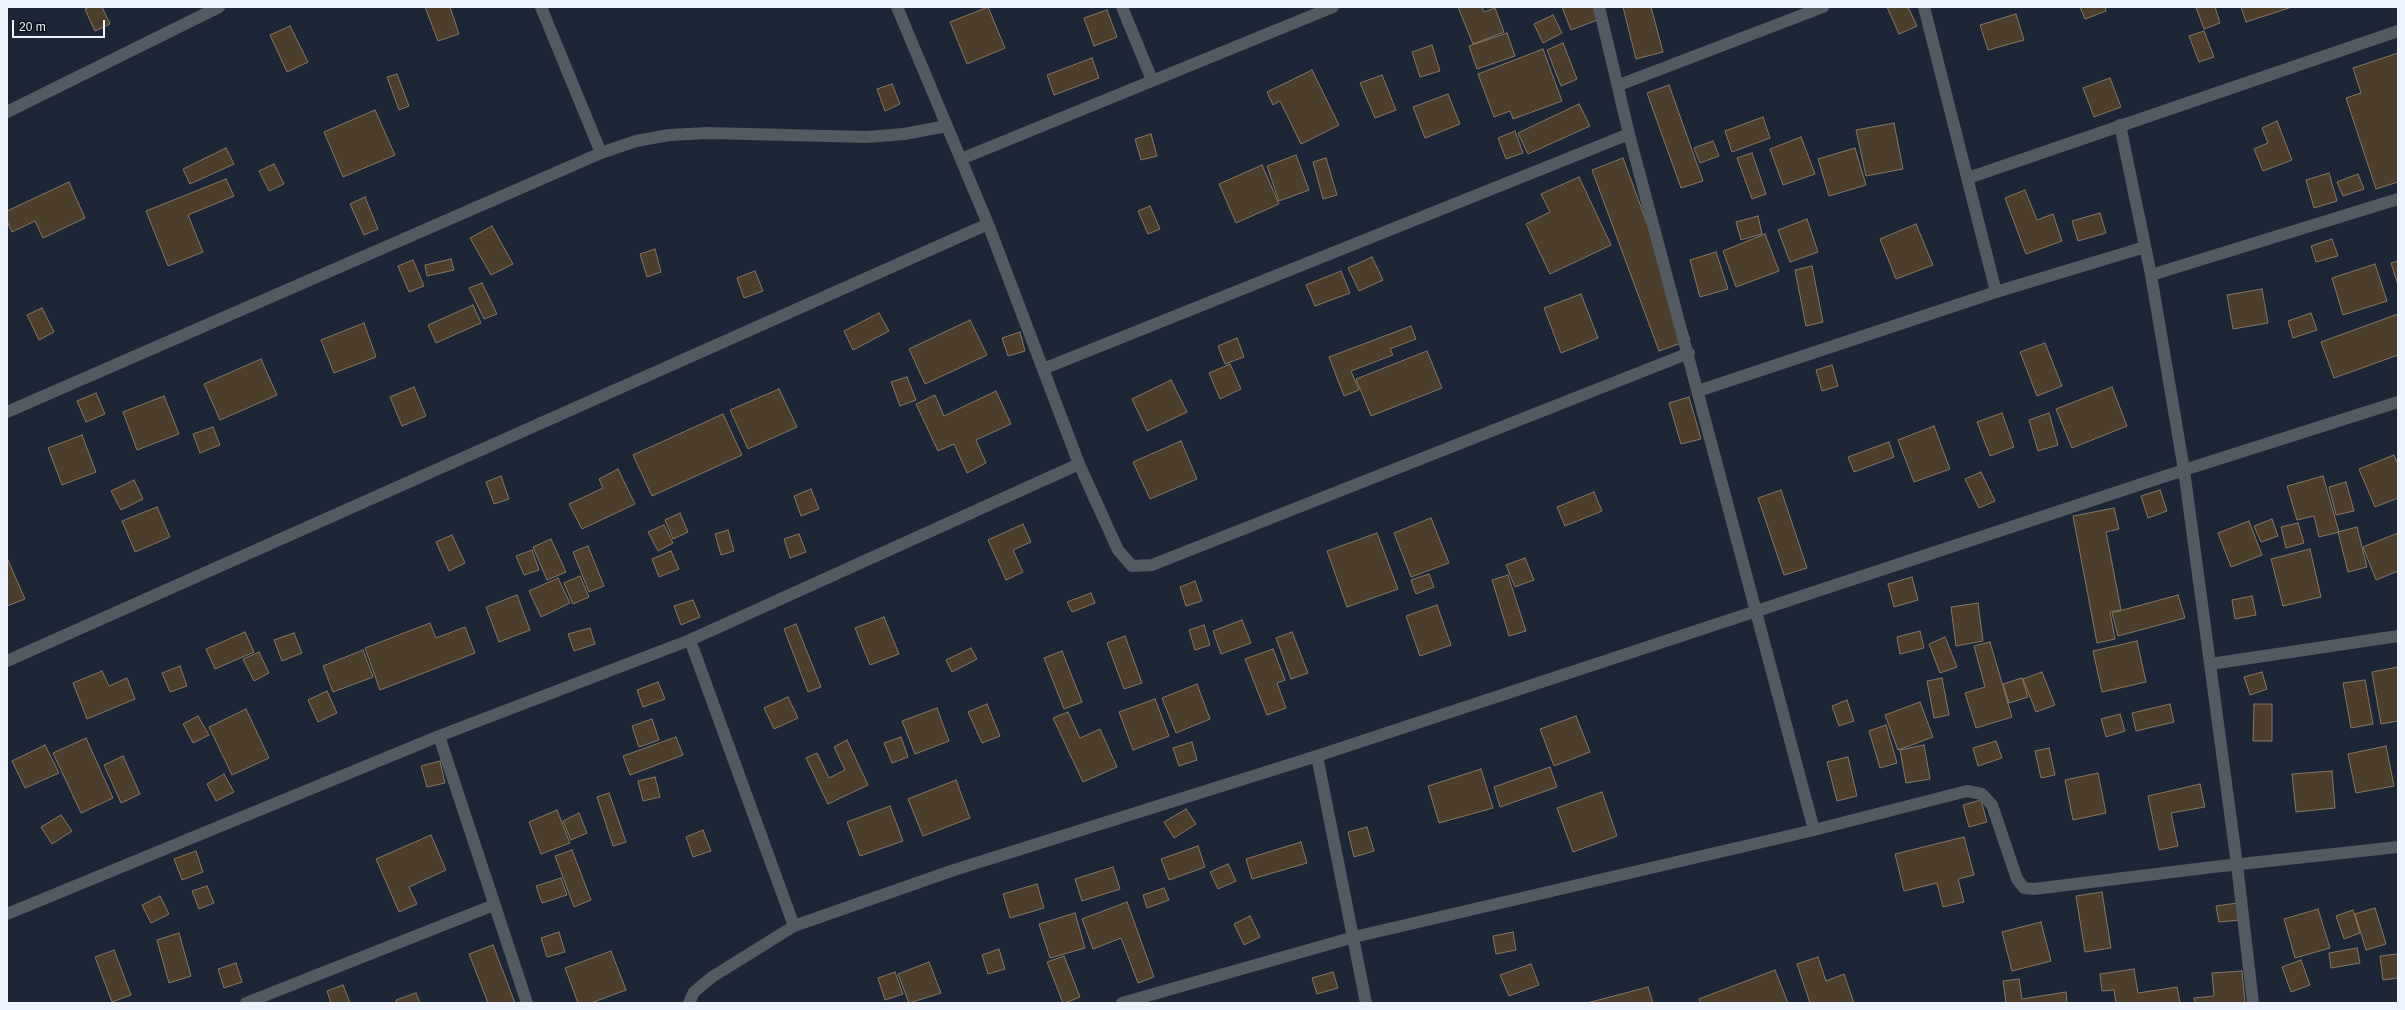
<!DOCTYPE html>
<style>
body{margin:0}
#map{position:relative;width:2405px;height:1010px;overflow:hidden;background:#1c2637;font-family:Helvetica,sans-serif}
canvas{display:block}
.frame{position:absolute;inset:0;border:8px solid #eef4fd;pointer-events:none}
.scale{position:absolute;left:12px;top:20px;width:93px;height:18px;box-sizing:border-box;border:2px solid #eef4fd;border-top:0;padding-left:5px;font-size:12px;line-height:14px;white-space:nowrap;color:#eef4fd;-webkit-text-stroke:3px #0b0f17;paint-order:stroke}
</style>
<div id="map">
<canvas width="2405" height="1010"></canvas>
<div class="frame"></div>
<div class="scale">20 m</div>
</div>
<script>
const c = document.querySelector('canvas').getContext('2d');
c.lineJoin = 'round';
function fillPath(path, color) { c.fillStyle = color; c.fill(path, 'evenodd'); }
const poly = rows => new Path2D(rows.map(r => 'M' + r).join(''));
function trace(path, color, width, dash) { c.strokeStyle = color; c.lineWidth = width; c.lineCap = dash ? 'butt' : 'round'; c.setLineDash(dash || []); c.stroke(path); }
const building = poly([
 [90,7,102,7,110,24,95,31,85,9,90,7],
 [425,7,450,7,459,34,438,41,425,7],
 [988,7,1005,48,967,64,950,22,988,7],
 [1458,7,1482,7,1484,12,1495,8,1504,32,1473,44,1458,7],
 [1562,7,1596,7,1600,19,1571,30,1562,7],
 [1623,7,1651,7,1663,52,1636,59,1623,7],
 [1887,7,1908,7,1917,26,1899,34,1887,7],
 [2080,7,2105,7,2106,11,2085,19,2080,7],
 [2196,7,2215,7,2220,23,2204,29,2196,7],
 [2241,7,2292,7,2246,22,2241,7],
 [1107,10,1117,37,1094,46,1084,18,1107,10],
 [2016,14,2024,40,1988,50,1980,25,2016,14],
 [1553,15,1562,33,1543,43,1534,24,1553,15],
 [290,26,308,62,287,72,270,35,290,26],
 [2204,31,2214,57,2199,62,2189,36,2204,31],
 [1507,33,1515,56,1477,69,1469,46,1507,33],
 [1563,43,1577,79,1561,86,1547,50,1563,43],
 [1432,45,1440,71,1420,77,1412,52,1432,45],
 [1543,49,1562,101,1513,119,1510,111,1494,117,1478,74,1543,49],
 [2398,53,2398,182,2376,189,2346,98,2361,93,2353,68,2398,53],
 [1092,58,1099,78,1054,95,1047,75,1092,58],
 [1312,70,1339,125,1301,144,1280,101,1273,105,1267,92,1312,70],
 [397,74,409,106,399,110,387,77,397,74],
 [1382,75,1396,110,1375,118,1360,83,1382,75],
 [2110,78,2121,107,2094,117,2083,88,2110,78],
 [892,84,900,104,885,111,877,89,892,84],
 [1669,85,1703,181,1681,188,1647,93,1669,85],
 [1448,94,1460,124,1425,138,1413,107,1448,94],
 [1579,104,1590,126,1528,154,1518,133,1579,104],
 [375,110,395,155,343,177,324,132,375,110],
 [1763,117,1770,138,1732,152,1725,131,1763,117],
 [2277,121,2292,160,2263,171,2254,149,2268,143,2262,128,2277,121],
 [1894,123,1903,169,1866,176,1856,130,1894,123],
 [1515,131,1523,153,1506,159,1498,138,1515,131],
 [1151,134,1157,156,1141,160,1135,139,1151,134],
 [1801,137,1815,174,1783,185,1770,149,1801,137],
 [1713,141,1719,156,1700,163,1694,148,1713,141],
 [226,148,234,164,190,184,183,169,226,148],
 [1855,148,1866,185,1829,196,1818,159,1855,148],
 [1752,153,1766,194,1752,199,1737,158,1752,153],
 [1296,155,1309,190,1279,201,1267,166,1296,155],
 [1326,158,1337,195,1323,199,1313,162,1326,158],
 [1623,158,1690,340,1659,351,1592,170,1623,158],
 [274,164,284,184,269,191,259,171,274,164],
 [1262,165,1279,204,1236,223,1219,184,1262,165],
 [2329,173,2337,201,2314,208,2306,180,2329,173],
 [2358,174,2364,189,2343,196,2337,182,2358,174],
 [1579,177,1611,245,1550,274,1526,224,1550,212,1541,194,1579,177],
 [226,179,234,196,188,215,203,252,168,266,146,211,226,179],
 [69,182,85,218,43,238,35,221,12,232,7,221,7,211,69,182],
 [2025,190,2037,220,2053,214,2062,241,2026,254,2005,198,2025,190],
 [365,197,378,229,364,235,350,204,365,197],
 [1150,206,1160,229,1148,234,1138,211,1150,206],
 [2100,213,2106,233,2078,241,2072,221,2100,213],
 [1758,216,1762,234,1741,240,1736,222,1758,216],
 [1807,219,1818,252,1790,262,1778,230,1807,219],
 [1916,224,1933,265,1896,279,1880,239,1916,224],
 [492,226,513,264,491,275,470,238,492,226],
 [1765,234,1779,271,1736,287,1723,251,1765,234],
 [2332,239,2338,256,2316,262,2311,246,2332,239],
 [655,249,661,272,647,277,640,254,655,249],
 [1716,252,1728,289,1700,297,1690,260,1716,252],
 [1372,257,1383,280,1359,291,1348,268,1372,257],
 [451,259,454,270,427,276,425,265,451,259],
 [413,260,424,286,409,292,398,266,413,260],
 [2398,261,2398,285,2391,263,2398,261],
 [2375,264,2387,301,2343,315,2332,278,2375,264],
 [1812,266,1823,322,1806,326,1795,270,1812,266],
 [755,271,763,291,744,298,737,278,755,271],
 [1341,271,1350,293,1315,306,1306,285,1341,271],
 [482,283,497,314,484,319,469,288,482,283],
 [2262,289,2268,323,2233,329,2227,295,2262,289],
 [1581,294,1598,338,1561,353,1544,308,1581,294],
 [473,305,481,323,436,343,428,325,473,305],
 [42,308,54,332,39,340,27,315,42,308],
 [879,313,889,331,853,350,844,331,879,313],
 [2311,313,2317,330,2293,338,2288,321,2311,313],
 [2398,314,2398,355,2334,378,2321,342,2398,314],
 [970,320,987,355,925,384,909,349,970,320],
 [364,323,376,357,334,373,321,340,364,323],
 [1411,326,1416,339,1390,349,1393,355,1351,371,1359,390,1344,396,1329,357,1411,326],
 [1020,332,1025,351,1008,356,1002,338,1020,332],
 [1237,338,1244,357,1225,364,1218,346,1237,338],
 [2045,343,2062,386,2037,396,2020,352,2045,343],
 [1427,351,1442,388,1371,416,1356,379,1427,351],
 [261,359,277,395,220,420,204,384,261,359],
 [1230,364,1241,389,1220,399,1209,373,1230,364],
 [1832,365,1838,386,1822,391,1816,370,1832,365],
 [907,377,916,400,900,406,891,382,907,377],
 [1171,380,1187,412,1147,431,1132,399,1171,380],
 [414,387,426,416,402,426,390,397,414,387],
 [2112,387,2127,426,2072,448,2056,409,2112,387],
 [779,389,797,427,748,449,730,410,779,389],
 [996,391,1011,424,976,440,986,463,967,473,954,444,938,451,916,404,935,395,944,416,996,391],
 [96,393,105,414,86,422,77,401,96,393],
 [164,396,179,434,137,450,123,412,164,396],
 [1689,397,1701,439,1681,444,1669,403,1689,397],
 [2002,413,2014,447,1990,456,1977,422,2002,413],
 [2049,413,2058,445,2038,451,2029,420,2049,413],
 [723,414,742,455,652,496,633,455,723,414],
 [1934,426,1950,469,1914,482,1898,440,1934,426],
 [213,427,220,445,200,453,193,434,213,427],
 [82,435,96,472,62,485,48,448,82,435],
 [1181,441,1197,479,1150,499,1133,462,1181,441],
 [1889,442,1894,457,1854,472,1848,457,1889,442],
 [2394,455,2398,465,2398,498,2375,507,2359,469,2394,455],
 [618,469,635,504,582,529,569,504,603,488,599,479,618,469],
 [1981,472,1995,501,1979,508,1965,479,1981,472],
 [501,476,509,499,494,504,486,482,501,476],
 [2323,476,2339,532,2319,537,2314,516,2297,520,2287,486,2323,476],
 [134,480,143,499,121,510,111,491,134,480],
 [2346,482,2354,511,2336,515,2329,487,2346,482],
 [811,489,819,509,801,516,794,496,811,489],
 [1781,490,1807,568,1784,575,1758,498,1781,490],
 [2160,490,2167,511,2148,518,2141,496,2160,490],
 [1594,492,1602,511,1565,526,1557,507,1594,492],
 [157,507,170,537,135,552,122,521,157,507],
 [2114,508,2119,529,2106,532,2121,610,2110,612,2115,639,2097,643,2073,516,2114,508],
 [680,513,688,532,673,539,665,520,680,513],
 [1431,518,1449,563,1411,577,1394,533,1431,518],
 [2272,519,2278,536,2261,542,2254,526,2272,519],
 [2249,521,2262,555,2231,567,2218,533,2249,521],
 [2298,523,2304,543,2286,548,2281,527,2298,523],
 [1023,524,1031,542,1013,550,1023,572,1006,580,988,540,1023,524],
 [664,525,673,543,658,551,648,532,664,525],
 [2357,527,2367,567,2348,572,2338,532,2357,527],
 [728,530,734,551,721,555,715,534,728,530],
 [1377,533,1398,589,1347,607,1327,551,1377,533],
 [2398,533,2398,571,2376,580,2363,547,2398,533],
 [799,534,806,552,790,558,784,539,799,534],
 [452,535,465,563,449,571,436,542,452,535],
 [551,539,566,572,547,580,533,547,551,539],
 [588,546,604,586,589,592,573,552,588,546],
 [2310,549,2321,597,2283,606,2271,559,2310,549],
 [532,550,539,570,524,575,516,556,532,550],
 [671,551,679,569,659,577,652,559,671,551],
 [7,558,25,599,7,606,7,558],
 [1525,558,1534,580,1515,587,1506,565,1525,558],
 [1429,574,1434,587,1416,594,1411,580,1429,574],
 [1508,575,1526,631,1509,636,1492,580,1508,575],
 [580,576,589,597,573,604,564,583,580,576],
 [1912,577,1918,600,1894,607,1888,584,1912,577],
 [558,578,570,603,541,617,529,591,558,578],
 [1195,581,1202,601,1186,606,1180,587,1195,581],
 [1091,593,1095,603,1072,612,1067,602,1091,593],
 [517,595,530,630,499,642,486,607,517,595],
 [2178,595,2185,618,2118,636,2112,613,2178,595],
 [2252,596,2256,615,2235,619,2232,600,2252,596],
 [693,600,700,617,681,625,674,606,693,600],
 [1978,603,1983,641,1956,646,1951,607,1978,603],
 [1437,605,1451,645,1420,656,1406,616,1437,605],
 [884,617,899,654,870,665,855,628,884,617],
 [1242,620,1251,643,1221,654,1213,631,1242,620],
 [430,623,436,638,465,627,475,653,380,690,365,648,430,623],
 [796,624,821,687,808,692,784,629,796,624],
 [1204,625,1210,645,1195,650,1189,630,1204,625],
 [590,628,595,644,574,651,568,634,590,628],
 [1920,631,1924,648,1900,654,1897,637,1920,631],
 [245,632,254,652,215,669,206,649,245,632],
 [1292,632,1308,673,1291,679,1276,638,1292,632],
 [294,633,302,653,282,661,274,640,294,633],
 [1125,636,1142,683,1124,689,1107,643,1125,636],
 [1945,637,1957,667,1940,673,1929,644,1945,637],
 [2137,641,2146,682,2102,692,2093,651,2137,641],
 [1990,642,2012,717,1976,728,1965,693,1985,687,1974,646,1990,642],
 [971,648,977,659,952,672,946,660,971,648],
 [1273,649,1285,680,1277,683,1286,708,1267,715,1245,659,1273,649],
 [363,650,373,677,333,692,323,666,363,650],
 [1062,651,1082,702,1064,709,1044,658,1062,651],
 [259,652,269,673,254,681,243,659,259,652],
 [180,666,187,686,170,692,162,673,180,666],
 [2398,667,2398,721,2381,724,2372,672,2398,667],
 [102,671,109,686,127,678,135,699,87,719,73,683,102,671],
 [2042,672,2055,705,2036,712,2023,679,2042,672],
 [2262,672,2267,689,2250,695,2244,677,2262,672],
 [1942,678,1949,715,1934,718,1927,681,1942,678],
 [2022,678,2028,697,2009,703,2003,684,2022,678],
 [2365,680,2373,724,2351,728,2343,683,2365,680],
 [658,682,665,699,643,707,637,690,658,682],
 [1197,684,1210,719,1176,733,1162,698,1197,684],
 [327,691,337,713,318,722,308,700,327,691],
 [788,697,798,718,774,729,764,708,788,697],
 [1155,699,1169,736,1133,750,1119,712,1155,699],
 [1847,700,1854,721,1839,726,1832,706,1847,700],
 [1920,702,1933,737,1898,750,1885,715,1920,702],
 [987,704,1000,736,982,743,968,712,987,704],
 [2170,704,2174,722,2136,731,2132,713,2170,704],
 [2254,704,2272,704,2272,741,2253,741,2254,704],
 [937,708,949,741,915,754,902,721,937,708],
 [246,709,269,758,232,775,209,727,246,709],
 [1068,712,1080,738,1100,729,1117,767,1083,782,1053,718,1068,712],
 [2120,714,2125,731,2106,737,2101,719,2120,714],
 [198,716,209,735,193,743,183,724,198,716],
 [1576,716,1590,752,1554,766,1540,729,1576,716],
 [652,719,659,740,639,747,632,726,652,719],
 [1886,725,1897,763,1880,768,1869,731,1886,725],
 [676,737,683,755,630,775,623,756,676,737],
 [901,737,908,757,892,763,884,743,901,737],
 [86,738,113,798,81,813,53,753,86,738],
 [847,740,868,785,828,804,806,758,817,753,829,778,845,770,834,747,847,740],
 [1996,741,2002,758,1978,766,1973,748,1996,741],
 [1192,742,1197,760,1179,766,1173,748,1192,742],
 [45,745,59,773,25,788,12,761,45,745],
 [1924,745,1930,779,1906,783,1900,750,1924,745],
 [2386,746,2394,786,2356,793,2348,754,2386,746],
 [2049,748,2055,775,2041,778,2035,751,2049,748],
 [123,756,140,794,121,803,104,765,123,756],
 [1848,757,1857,796,1837,801,1827,762,1848,757],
 [440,761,445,783,427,787,421,766,440,761],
 [1550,767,1557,787,1500,807,1494,787,1550,767],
 [1481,769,1493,808,1439,823,1428,786,1481,769],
 [2332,771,2335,808,2296,812,2292,774,2332,771],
 [2098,773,2106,813,2073,820,2065,780,2098,773],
 [224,774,234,792,216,801,207,784,224,774],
 [655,777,660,797,643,801,638,781,655,777],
 [956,780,970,818,923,836,908,799,956,780],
 [2200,784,2205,807,2171,813,2178,846,2159,850,2148,796,2200,784],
 [1602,792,1617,836,1573,852,1557,808,1602,792],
 [609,793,626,842,613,846,597,797,609,793],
 [1981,800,1987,822,1969,827,1963,805,1981,800],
 [890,806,903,841,860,856,847,822,890,806],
 [1186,809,1196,824,1174,838,1164,822,1186,809],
 [557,810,570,843,541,854,529,822,557,810],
 [579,813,587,833,571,840,563,821,579,813],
 [61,815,72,831,52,844,41,827,61,815],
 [1367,827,1374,851,1354,857,1348,832,1367,827],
 [703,830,711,851,693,857,686,837,703,830],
 [431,835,446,870,409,887,417,904,399,912,376,859,431,835],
 [1964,837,1974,875,1958,879,1964,902,1943,907,1937,883,1904,891,1895,854,1964,837],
 [1301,842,1307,863,1252,879,1246,859,1301,842],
 [1198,846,1205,867,1169,880,1161,859,1198,846],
 [572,850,591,900,574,907,555,856,572,850],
 [196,851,203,872,182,880,174,859,196,851],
 [1228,864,1236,881,1218,889,1210,872,1228,864],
 [1113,867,1120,889,1082,901,1075,879,1113,867],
 [561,878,567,895,542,903,536,886,561,878],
 [1037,884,1044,908,1010,918,1003,894,1037,884],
 [207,886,214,903,199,909,192,891,207,886],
 [1164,888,1169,900,1147,908,1143,895,1164,888],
 [2102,892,2111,948,2085,952,2076,896,2102,892],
 [160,896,169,914,151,923,142,905,160,896],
 [1127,902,1154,977,1138,983,1121,938,1093,949,1082,919,1127,902],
 [2237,903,2240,920,2219,922,2216,906,2237,903],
 [2375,908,2386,944,2366,950,2355,914,2375,908],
 [2318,909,2330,948,2295,958,2284,919,2318,909],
 [2353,910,2360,933,2344,939,2336,916,2353,910],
 [1075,913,1085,948,1050,958,1039,924,1075,913],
 [1250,916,1260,937,1244,945,1234,924,1250,916],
 [2041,922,2051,961,2012,971,2002,932,2041,922],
 [559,932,565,952,547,957,541,938,559,932],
 [1513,932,1516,950,1496,954,1493,936,1513,932],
 [179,933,191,976,169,983,157,940,179,933],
 [493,945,515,1003,488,1003,469,954,493,945],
 [2357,948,2360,963,2331,968,2329,953,2357,948],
 [999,949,1005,969,988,974,982,955,999,949],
 [114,950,131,995,112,1002,95,957,114,950],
 [611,951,626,990,591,1003,578,1003,565,968,611,951],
 [2398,954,2398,978,2383,980,2380,956,2398,954],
 [1064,956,1080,997,1065,1003,1063,1003,1047,962,1064,956],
 [1818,957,1826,981,1844,974,1854,1003,1810,1003,1797,964,1818,957],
 [2301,960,2310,985,2291,992,2282,967,2301,960],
 [929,962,941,993,909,1003,898,974,929,962],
 [236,963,242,982,224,988,218,969,236,963],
 [1531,964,1539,985,1509,996,1500,975,1531,964],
 [2134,969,2138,993,2177,987,2180,1003,2116,1003,2114,990,2102,991,2100,974,2134,969],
 [1775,970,1788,1003,1700,1003,1699,999,1775,970],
 [2242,971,2245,1003,2195,1003,2194,998,2214,996,2212,973,2242,971],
 [895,972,903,994,885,1000,878,978,895,972],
 [1333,972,1338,988,1317,994,1312,978,1333,972],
 [2019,979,2022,999,2066,992,2067,1003,2006,1003,2003,981,2019,979],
 [343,985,350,1003,331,1003,327,991,343,985],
 [1648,987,1653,1003,1587,1003,1648,987],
 [416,993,420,1003,397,1003,396,1000,416,993]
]);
const minor = poly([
 [541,7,601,153],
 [897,7,988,224,1079,464,1118,550,1132,566,1152,565,1689,353],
 [1122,7,1152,80],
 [1599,7,1629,134,1814,830],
 [1924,7,1996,292],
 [1619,85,1823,7],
 [7,112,219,7],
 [2120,125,2151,275,2184,470,2237,865,2253,1003],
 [961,159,1333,7],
 [1968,178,2398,31],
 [2151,275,2398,199],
 [1043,369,1629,134],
 [1698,391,1996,292,2145,247],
 [7,412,601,153,636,141,669,135,708,133,867,137,904,134,947,126],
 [690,640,794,926],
 [7,661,988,224],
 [2210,664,2398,636],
 [439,736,527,1003],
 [1317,756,1366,1003],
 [7,914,439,736,690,640,1079,464],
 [246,1003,494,905],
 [689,1003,694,992,712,977,794,926,954,870,1317,756,2184,470,2398,402],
 [1122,1003,1354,937,1814,830,1967,791,1982,794,1992,805,2017,879,2024,888,2034,889,2213,867,2398,847]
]);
fillPath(building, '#4c3e2b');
trace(building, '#867762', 1);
trace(minor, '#535a62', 12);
</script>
